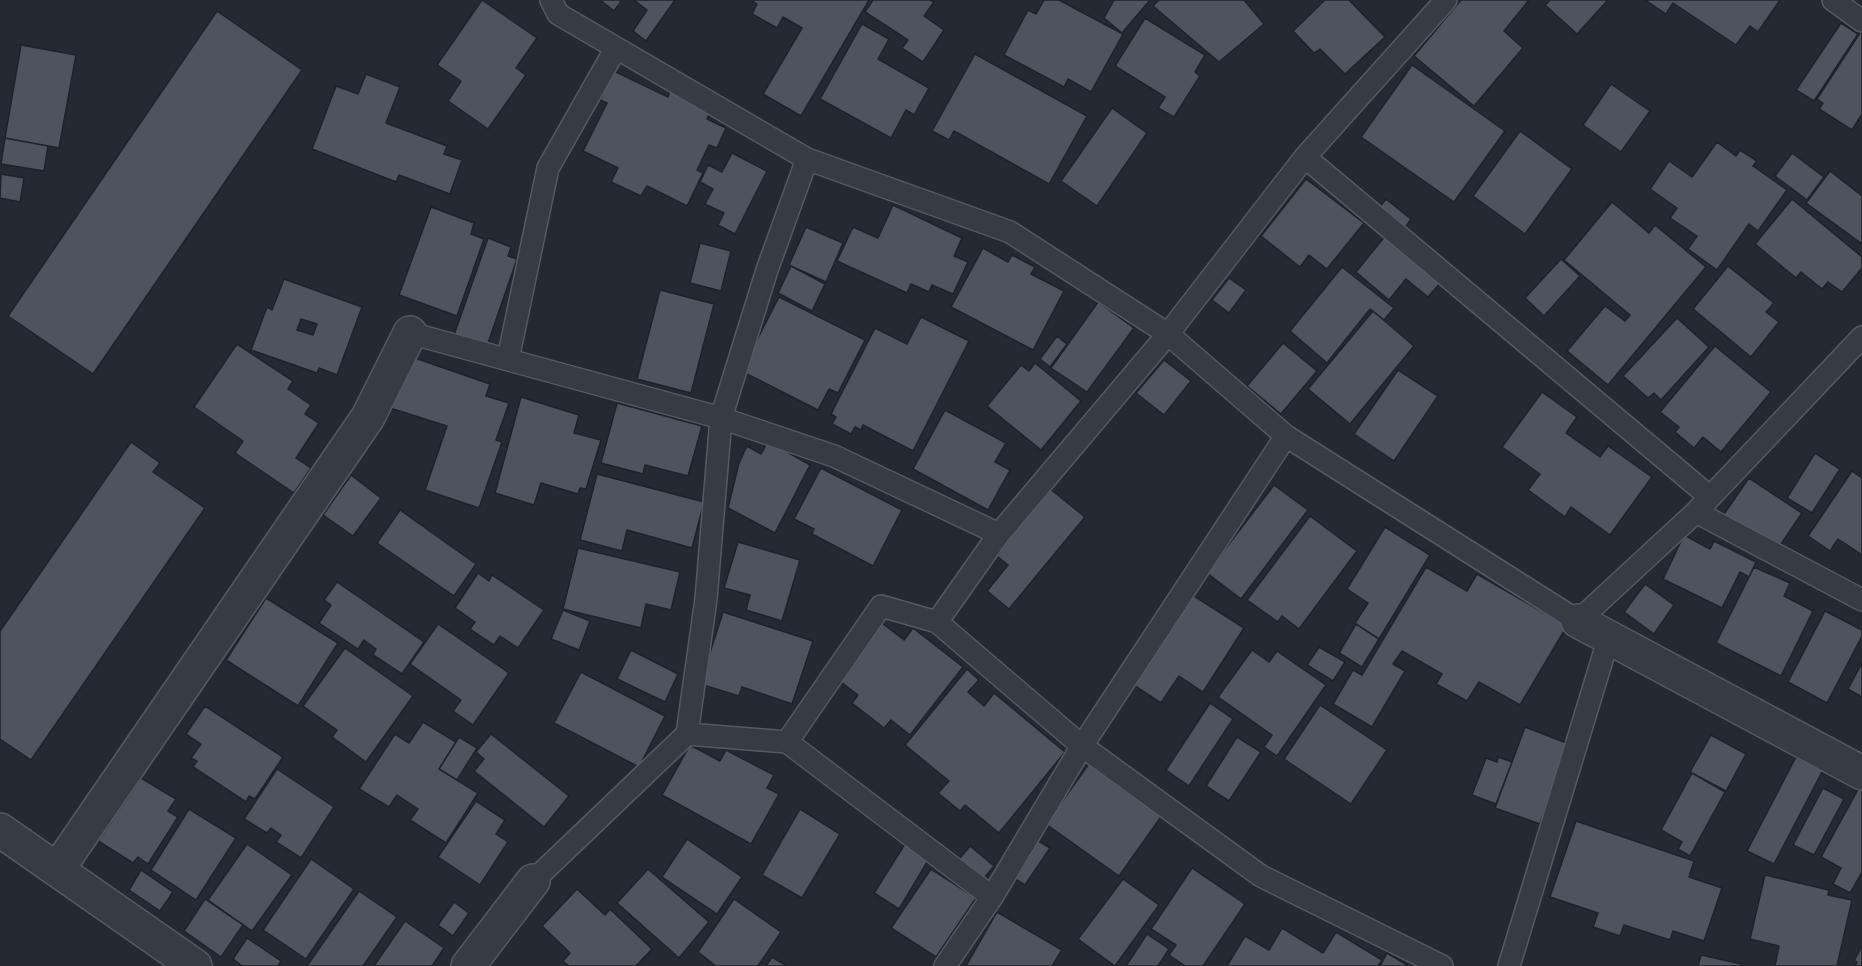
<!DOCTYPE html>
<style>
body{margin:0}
canvas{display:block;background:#222a33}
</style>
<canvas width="1862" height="966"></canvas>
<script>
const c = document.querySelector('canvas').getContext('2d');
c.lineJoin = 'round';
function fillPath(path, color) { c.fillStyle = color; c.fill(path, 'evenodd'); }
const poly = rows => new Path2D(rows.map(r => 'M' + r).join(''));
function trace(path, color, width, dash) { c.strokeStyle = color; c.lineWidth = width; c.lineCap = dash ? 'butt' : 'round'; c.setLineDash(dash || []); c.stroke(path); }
const building = poly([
 [482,0,537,38,516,68,526,75,488,129,448,101,461,81,437,65,482,0],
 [600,0,622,0,614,11,600,0],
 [636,0,675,0,646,41,633,31,647,10,635,1,636,0],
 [751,0,869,0,801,116,763,94,802,28,783,17,777,28,752,14,757,4,751,0],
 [873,0,930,0,934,2,924,16,944,30,923,62,902,48,908,40,865,12,873,0],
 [1044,0,1059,0,1123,34,1091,92,1068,79,1064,87,1004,55,1028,10,1036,14,1044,0],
 [1114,0,1150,0,1122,33,1104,18,1114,0],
 [1159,0,1244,0,1264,24,1219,62,1153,6,1159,0],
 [1325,0,1349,0,1385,37,1345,74,1320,49,1314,53,1293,31,1325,0],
 [1461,0,1529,0,1504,31,1523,48,1474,106,1414,56,1461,0],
 [1550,0,1608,0,1577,34,1545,5,1550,0],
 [1645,0,1780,0,1758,32,1750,26,1736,45,1673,3,1666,14,1645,0],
 [217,11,302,70,93,374,8,316,217,11],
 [1145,18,1205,55,1195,72,1200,76,1174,117,1158,108,1165,97,1115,66,1145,18],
 [1841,23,1858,34,1814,101,1796,90,1841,23],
 [862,24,889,39,878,59,929,88,914,115,906,110,891,138,820,99,862,24],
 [1862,30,1862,114,1852,130,1819,109,1823,103,1817,99,1862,30],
 [21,45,76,55,59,148,5,138,21,45],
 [975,54,1087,116,1049,184,954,131,949,140,932,131,975,54],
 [1412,65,1505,131,1454,202,1361,137,1412,65],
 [614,71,668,97,670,91,710,112,707,119,726,128,717,148,709,145,697,170,703,173,687,206,647,186,641,196,611,182,618,168,583,151,607,103,600,100,614,71],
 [366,74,400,87,386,123,447,146,444,154,462,160,450,194,399,175,396,182,312,149,336,86,358,94,366,74],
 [1611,84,1650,111,1621,152,1583,125,1611,84],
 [1112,108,1147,133,1097,206,1061,181,1112,108],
 [1520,131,1572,169,1525,234,1473,196,1520,131],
 [5,138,48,146,44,171,1,164,5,138],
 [1717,142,1736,156,1740,150,1757,161,1753,166,1787,190,1758,231,1749,224,1717,270,1688,249,1697,236,1670,218,1677,208,1650,189,1669,161,1692,177,1717,142],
 [732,153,767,171,735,234,718,225,724,213,705,204,713,189,700,182,708,165,722,172,732,153],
 [1792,153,1824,177,1807,200,1775,176,1792,153],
 [1830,171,1862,196,1862,244,1806,203,1830,171],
 [1,174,24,178,20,202,0,198,1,174],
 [1306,179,1364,223,1327,269,1309,255,1300,267,1261,236,1306,179],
 [1386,199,1411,219,1405,228,1379,208,1386,199],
 [1792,199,1862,257,1862,268,1842,292,1828,282,1822,289,1801,272,1796,278,1755,244,1792,199],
 [1612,202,1649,233,1655,225,1706,267,1608,385,1567,351,1605,306,1625,321,1630,315,1564,260,1612,202],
 [893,205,962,238,954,256,968,262,953,294,932,285,929,292,911,284,907,293,837,261,853,227,878,238,893,205],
 [431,207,474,223,471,234,484,239,457,316,399,295,431,207],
 [806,227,843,243,826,282,789,265,806,227],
 [1386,235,1442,281,1428,297,1406,279,1389,300,1356,272,1386,235],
 [488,238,511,247,508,256,517,259,487,346,454,335,488,238],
 [700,243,731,251,721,291,690,283,700,243],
 [983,248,1008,262,1012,255,1035,267,1031,274,1064,291,1033,350,951,307,983,248],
 [1561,259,1580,276,1544,316,1525,298,1561,259],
 [791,266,825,284,812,311,778,293,791,266],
 [1728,266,1774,303,1766,312,1779,322,1751,357,1693,309,1728,266],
 [1342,267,1394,308,1384,320,1370,309,1327,363,1290,331,1342,267],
 [1229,278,1246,290,1229,313,1212,300,1229,278],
 [284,279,362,307,337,375,319,368,317,373,251,350,267,307,272,310,284,279],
 [301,319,317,324,313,335,297,330,301,319],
 [660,290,714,304,691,393,637,379,660,290],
 [779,297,865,340,838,393,829,389,818,410,741,371,779,297],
 [1098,302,1134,328,1087,392,1051,368,1098,302],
 [1373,311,1414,346,1350,424,1308,389,1373,311],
 [921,317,969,341,913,451,863,425,861,430,855,427,851,434,832,424,836,417,831,414,875,328,907,344,921,317],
 [1677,318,1709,347,1661,400,1654,393,1648,398,1623,376,1677,318],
 [1057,336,1067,344,1050,367,1040,359,1057,336],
 [1283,343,1317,371,1281,414,1247,386,1283,343],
 [237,344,293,381,288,389,311,405,305,414,319,423,296,458,311,468,294,493,235,453,243,441,194,407,237,344],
 [1715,346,1771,392,1721,452,1703,437,1694,448,1675,432,1679,427,1660,412,1715,346],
 [412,357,490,384,486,396,509,403,496,440,502,442,479,508,425,490,447,426,390,408,412,357],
 [1164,360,1191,381,1164,415,1136,393,1164,360],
 [1035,363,1081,401,1041,450,987,406,1021,365,1029,371,1035,363],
 [1398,370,1438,396,1394,461,1354,434,1398,370],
 [1542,392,1577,417,1566,433,1600,457,1608,446,1652,477,1610,535,1571,507,1565,517,1528,490,1540,474,1502,447,1542,392],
 [521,397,579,415,574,433,601,440,586,489,580,488,578,494,541,483,534,505,495,493,521,397],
 [617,403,702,426,688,476,645,465,643,474,601,463,617,403],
 [945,410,1006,443,995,462,1010,470,988,510,913,469,945,410],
 [768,441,810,465,775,533,728,508,739,463,747,446,761,454,768,441],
 [131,442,160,463,153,472,205,508,31,760,0,739,0,631,131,442],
 [1815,453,1840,469,1812,513,1787,498,1815,453],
 [821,468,902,510,873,566,812,534,814,529,794,519,821,468],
 [1852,471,1862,478,1862,555,1838,539,1830,551,1808,536,1852,471],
 [597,474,704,502,692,548,627,530,622,551,580,540,597,474],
 [351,475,381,498,353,536,323,515,351,475],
 [1749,478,1802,513,1777,550,1724,514,1749,478],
 [1274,485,1308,510,1241,599,1207,573,1274,485],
 [1049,488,1085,517,1009,609,987,591,1008,565,997,556,1001,551,998,549,1049,488],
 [400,510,476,564,454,596,377,543,400,510],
 [1310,516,1357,551,1299,629,1282,616,1278,622,1247,600,1310,516],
 [1385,527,1430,555,1379,639,1355,623,1368,603,1347,589,1385,527],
 [1684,535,1710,549,1714,541,1756,562,1749,577,1740,572,1722,608,1663,579,1684,535],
 [738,542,800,560,782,621,746,610,750,595,724,588,738,542],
 [578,548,680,572,671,610,646,604,641,628,563,609,578,548],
 [1426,567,1467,591,1477,574,1567,626,1520,705,1479,682,1467,701,1436,684,1442,674,1402,651,1393,664,1405,671,1372,727,1333,704,1353,670,1362,675,1426,567],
 [1754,567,1790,583,1784,596,1813,611,1781,676,1716,643,1754,567],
 [478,573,489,581,492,575,544,610,518,648,500,636,494,645,470,629,475,622,455,608,478,573],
 [337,582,424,642,402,674,373,655,376,649,364,640,358,649,319,623,331,605,324,600,337,582],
 [1645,584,1674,605,1654,634,1624,612,1645,584],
 [1191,594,1244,628,1203,692,1179,676,1161,703,1132,684,1191,594],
 [266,598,338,643,298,706,226,660,266,598],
 [563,610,590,621,579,650,551,639,563,610],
 [1825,611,1862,630,1862,636,1827,703,1788,682,1825,611],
 [723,612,813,641,792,704,742,687,739,696,700,684,723,612],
 [882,623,904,640,913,628,963,667,910,735,891,720,884,728,852,703,858,695,837,679,882,623],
 [438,624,509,673,473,725,453,711,461,700,410,664,438,624],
 [1356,624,1379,639,1362,667,1339,653,1356,624],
 [1319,647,1345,662,1333,681,1307,665,1319,647],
 [345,648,413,696,366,762,332,737,337,730,303,706,345,648],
 [631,650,678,674,665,702,617,679,631,650],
 [1252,650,1269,662,1277,651,1326,685,1277,756,1264,747,1272,735,1218,697,1252,650],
 [1862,663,1862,697,1848,689,1862,663],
 [967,669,979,680,968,692,984,706,994,693,1065,752,999,833,965,805,960,811,938,793,949,781,905,745,967,669],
 [581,672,665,716,639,767,554,723,581,672],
 [1210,703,1233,719,1189,786,1166,770,1210,703],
 [1320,705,1387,750,1351,804,1284,759,1320,705],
 [205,706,283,757,255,799,249,796,246,802,193,767,197,761,191,758,201,744,186,734,205,706],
 [423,722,456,742,439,769,478,793,446,843,410,820,418,809,397,795,389,807,359,789,395,734,409,743,423,722],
 [1525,727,1569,744,1540,824,1495,808,1525,727],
 [491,734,569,796,544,827,474,771,484,759,476,752,491,734],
 [1711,735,1746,754,1726,791,1690,772,1711,735],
 [459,737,477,748,457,780,439,769,459,737],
 [1237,737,1261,752,1229,801,1206,786,1237,737],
 [690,745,720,761,726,750,774,775,767,788,779,794,751,844,662,795,690,745],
 [1498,757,1512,762,1496,804,1472,795,1486,758,1497,762,1498,757],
 [1796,757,1823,770,1774,864,1747,851,1796,757],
 [1091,761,1163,814,1119,876,1046,824,1091,761],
 [277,769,334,807,301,858,276,842,281,835,271,828,267,833,244,819,277,769],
 [1692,773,1725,792,1690,856,1678,849,1682,842,1661,830,1692,773],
 [141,778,176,799,168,811,178,817,148,864,138,857,133,863,98,841,141,778],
 [1860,786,1862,787,1862,872,1850,893,1833,884,1841,868,1821,857,1860,786],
 [1823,788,1844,799,1814,855,1793,845,1823,788],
 [476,801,505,820,496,834,508,842,480,885,438,857,476,801],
 [189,809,236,838,196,900,151,870,189,809],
 [800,809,840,834,802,898,762,875,800,809],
 [1576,821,1694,861,1689,877,1722,888,1704,941,1673,931,1670,940,1624,925,1620,936,1593,927,1598,913,1550,897,1576,821],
 [687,839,742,877,717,914,662,877,687,839],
 [1037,840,1050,848,1025,885,1012,877,1037,840],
 [247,844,292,875,252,931,208,900,247,844],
 [905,844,929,859,899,909,874,893,905,844],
 [970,846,994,866,980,883,956,863,970,846],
 [311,859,354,889,306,959,263,930,311,859],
 [1192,868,1245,904,1203,966,1185,966,1169,955,1176,945,1151,929,1192,868],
 [648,869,709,922,679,958,617,903,648,869],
 [931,869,976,898,936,957,891,928,931,869],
 [141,870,173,892,160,911,129,890,141,870],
 [1765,875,1829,890,1828,895,1852,900,1837,966,1775,966,1779,946,1750,939,1765,875],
 [1123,879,1159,905,1115,966,1078,939,1123,879],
 [577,889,605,915,610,909,652,949,636,966,569,966,563,961,570,953,542,926,577,889],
 [359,891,397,917,363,966,307,966,359,891],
 [205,899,243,925,221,957,184,931,205,899],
 [734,899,781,932,758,966,716,966,698,952,734,899],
 [454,902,469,913,453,936,438,925,454,902],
 [997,912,1062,950,1052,966,966,966,997,912],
 [405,921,444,948,432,966,374,966,405,921],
 [1282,928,1323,953,1336,932,1382,960,1378,966,1227,966,1245,936,1269,950,1282,928],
 [1147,934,1169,949,1158,966,1126,966,1147,934],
 [247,938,281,961,278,966,242,966,233,959,247,938],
 [1862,946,1862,966,1855,966,1857,962,1854,961,1862,946],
 [1387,953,1407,965,1407,966,1380,966,1387,953],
 [1701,955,1741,964,1740,966,1698,966,1701,955],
 [772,957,787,966,766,966,772,957]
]);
const lane = poly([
 [551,0,558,14,807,159,1010,232,1168,334,1286,436,1578,621,1696,512,1862,337],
 [1833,0,1862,21],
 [1305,157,1710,497],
 [410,333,721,418,834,456,999,534],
 [508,359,548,168,616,48],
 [1696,512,1862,600],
 [937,622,999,534,1168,334,1305,157,1446,0],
 [687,734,787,742,992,897],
 [787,742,881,606,937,622,1082,746,1261,876,1442,966],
 [533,881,687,734,706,599,721,418,767,270,807,159],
 [945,966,992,897,1082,746,1286,436],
 [1509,966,1609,637]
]);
const street = poly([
 [1578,621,1862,773],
 [0,830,195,966],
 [57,870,368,417,410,333],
 [468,966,533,881]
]);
fillPath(building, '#4b545f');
trace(building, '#1d232b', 1.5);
trace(lane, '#535a62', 24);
trace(street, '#535a62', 36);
trace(lane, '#353c44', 21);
trace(street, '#353c44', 33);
</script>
